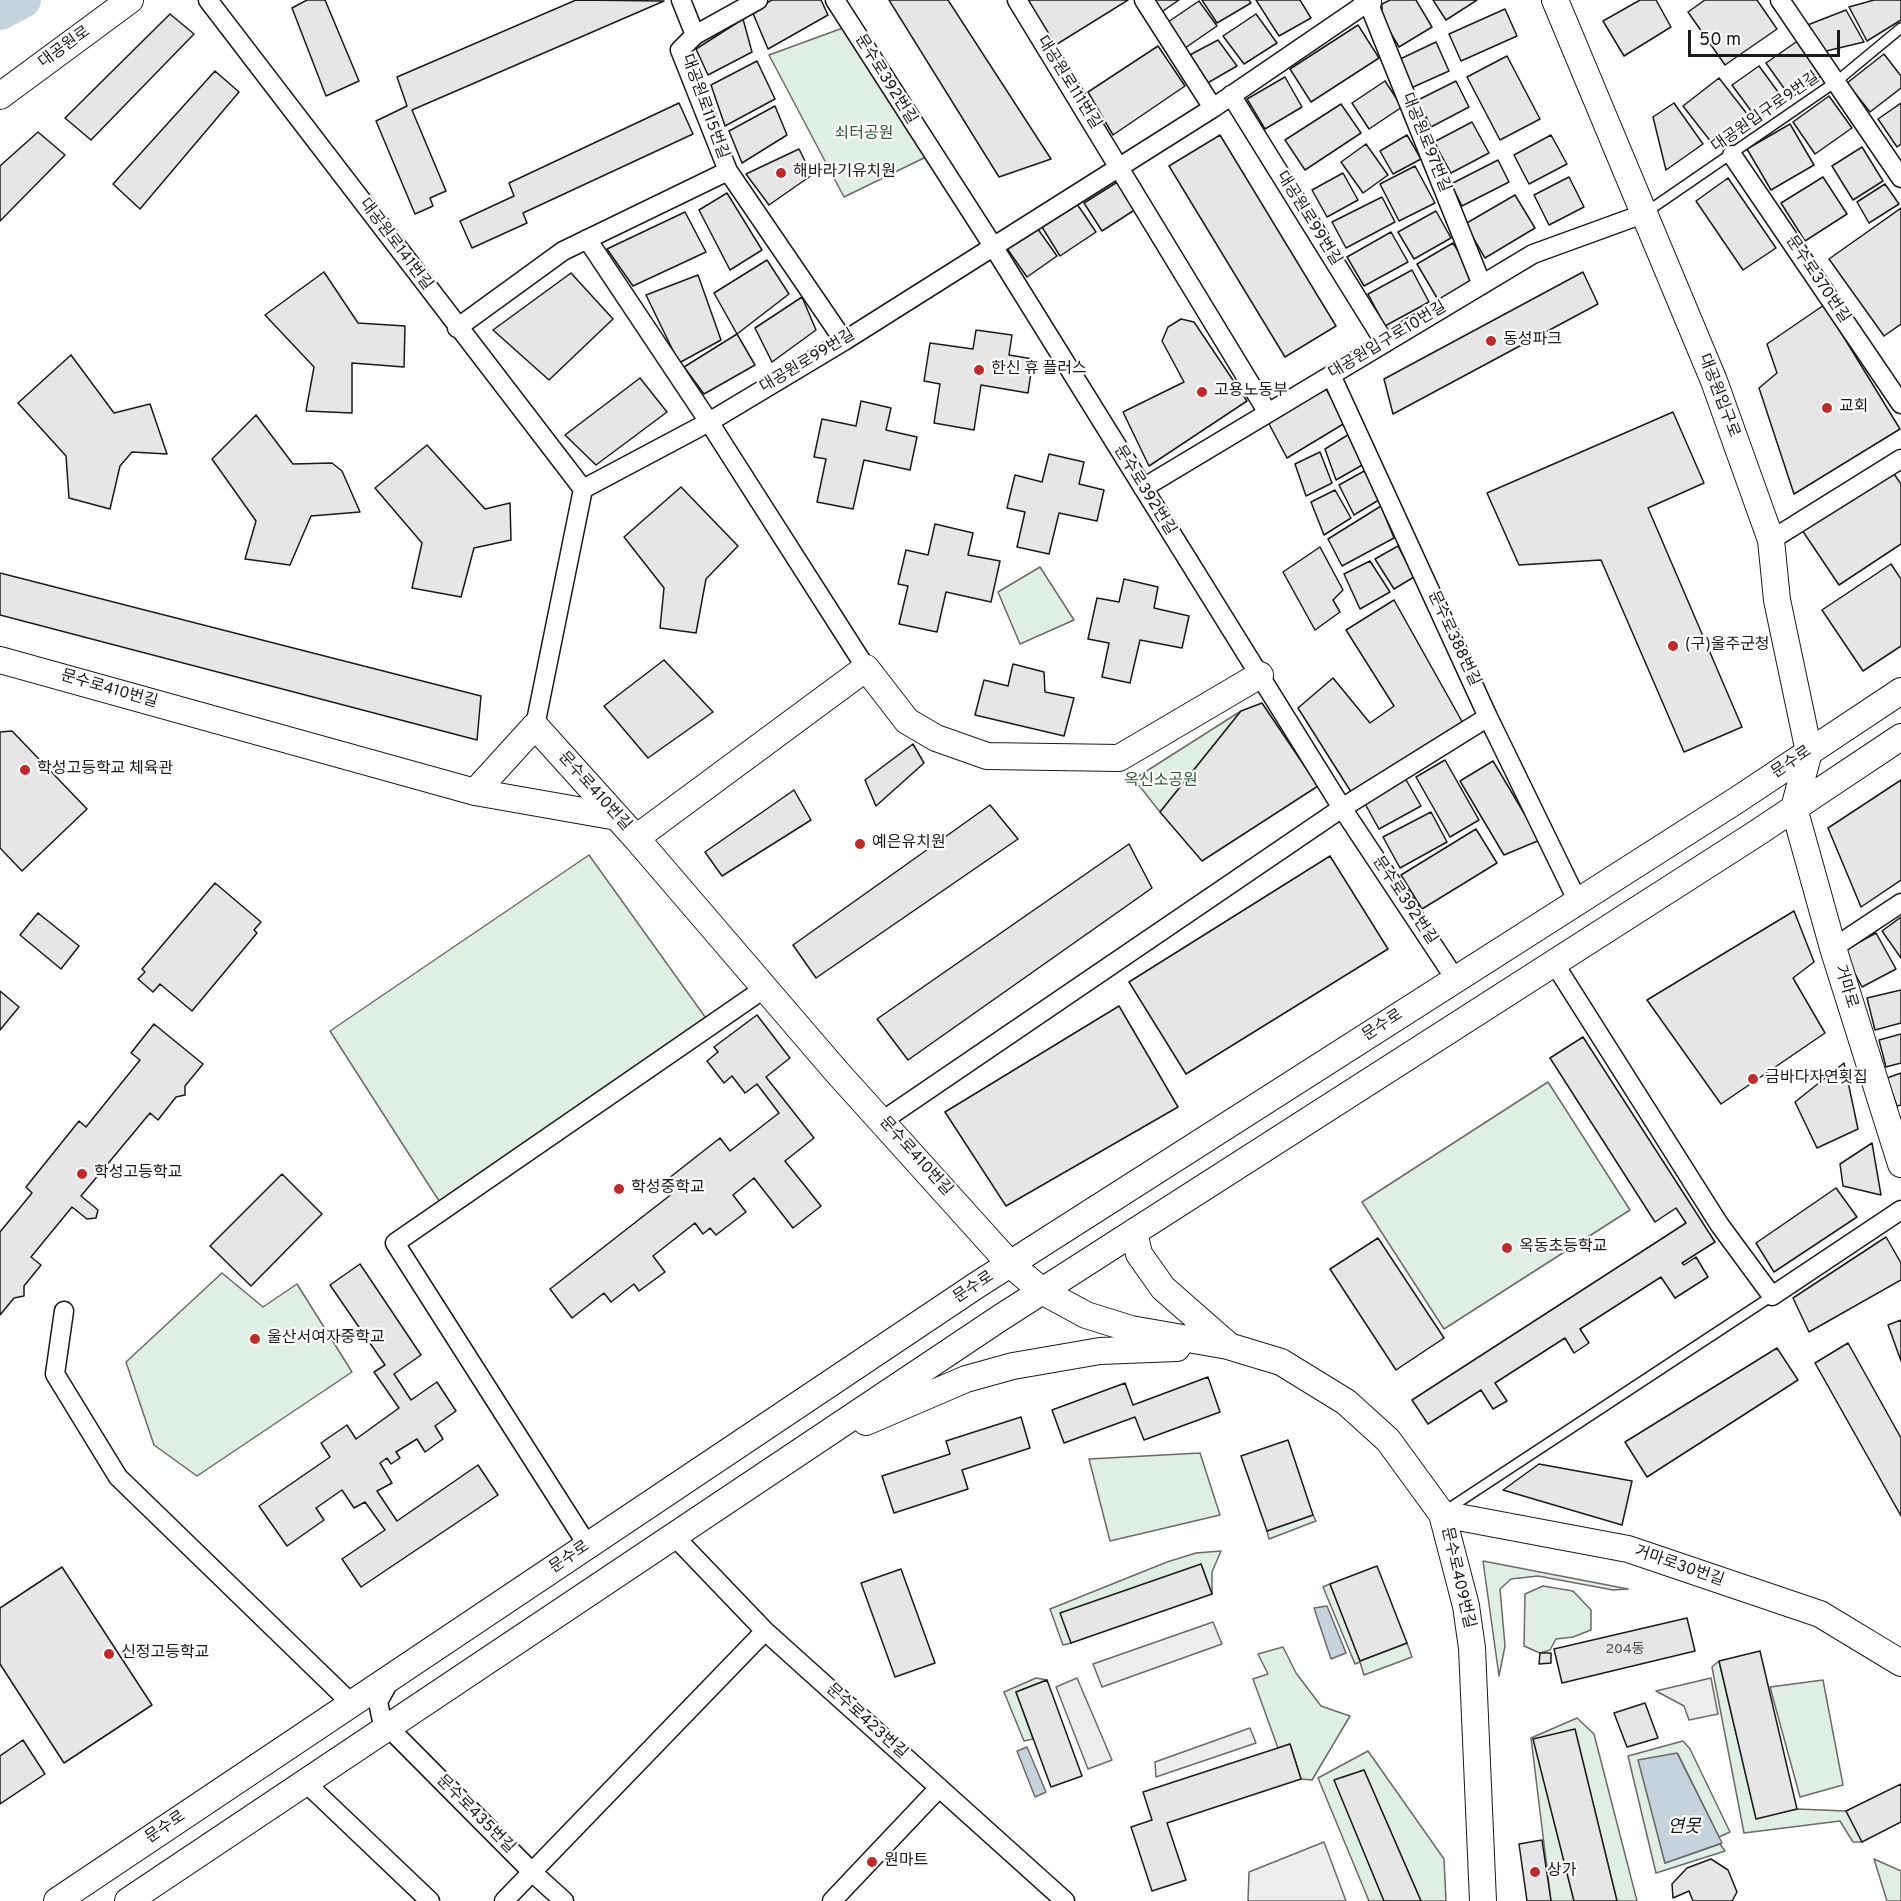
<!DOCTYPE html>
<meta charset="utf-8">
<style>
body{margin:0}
#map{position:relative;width:1901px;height:1901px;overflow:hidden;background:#fff;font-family:Overpass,sans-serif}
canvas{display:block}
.scale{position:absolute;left:1688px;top:30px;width:152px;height:27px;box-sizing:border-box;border:3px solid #1a1a1a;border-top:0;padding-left:8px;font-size:18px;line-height:21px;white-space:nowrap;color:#1a1a1a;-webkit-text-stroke:4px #fff;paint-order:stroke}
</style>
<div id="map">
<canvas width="1901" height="1901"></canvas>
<div class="scale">50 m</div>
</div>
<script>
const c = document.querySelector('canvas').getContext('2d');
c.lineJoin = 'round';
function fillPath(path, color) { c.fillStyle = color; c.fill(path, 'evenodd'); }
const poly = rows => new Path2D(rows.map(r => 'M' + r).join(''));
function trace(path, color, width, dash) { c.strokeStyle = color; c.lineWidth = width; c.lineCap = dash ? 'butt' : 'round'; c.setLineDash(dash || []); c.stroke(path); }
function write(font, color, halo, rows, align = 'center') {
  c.font = font + ' Overpass,"Noto Sans KR",sans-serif'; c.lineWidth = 4.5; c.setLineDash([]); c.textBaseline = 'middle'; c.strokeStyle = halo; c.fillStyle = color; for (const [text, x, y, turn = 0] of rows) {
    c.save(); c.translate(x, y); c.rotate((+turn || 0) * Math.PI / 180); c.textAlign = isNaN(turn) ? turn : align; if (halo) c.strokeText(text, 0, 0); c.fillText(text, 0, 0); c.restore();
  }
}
const green = poly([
 [851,25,932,154,844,197,769,55,851,25],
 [1040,567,1074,620,1020,644,998,592,1040,567],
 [1241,711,1160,812,1134,779,1241,711],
 [589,855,708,1021,441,1204,330,1031,589,855],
 [1548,1082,1630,1210,1444,1329,1362,1202,1548,1082],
 [222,1273,263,1307,297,1284,352,1372,197,1476,154,1445,126,1362,222,1273],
 [1200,1453,1220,1515,1110,1541,1089,1459,1200,1453],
 [1313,1515,1316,1521,1269,1539,1267,1531,1313,1515],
 [1221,1551,1212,1572,1212,1594,1201,1564,1071,1643,1063,1645,1050,1609,1167,1562,1196,1553,1221,1551],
 [1483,1561,1628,1589,1613,1590,1538,1576,1511,1579,1500,1589,1505,1646,1499,1676,1483,1561],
 [1330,1584,1360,1661,1407,1643,1412,1657,1364,1675,1360,1662,1355,1664,1323,1587,1330,1584],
 [1543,1586,1573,1591,1591,1610,1591,1630,1573,1637,1556,1639,1550,1650,1540,1653,1524,1646,1525,1594,1543,1586],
 [1283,1647,1296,1673,1321,1706,1350,1716,1312,1780,1301,1779,1290,1744,1278,1748,1253,1679,1268,1674,1258,1654,1283,1647],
 [1719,1661,1756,1818,1797,1809,1846,1811,1862,1842,1853,1842,1840,1821,1744,1833,1712,1667,1719,1661],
 [1036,1678,1047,1680,1016,1692,1033,1739,1024,1741,1004,1692,1036,1678],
 [1823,1680,1843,1785,1800,1797,1770,1687,1823,1680],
 [1577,1718,1594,1734,1637,1901,1617,1901,1575,1730,1534,1740,1574,1901,1551,1901,1531,1738,1577,1718],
 [1683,1741,1690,1749,1730,1832,1719,1837,1678,1754,1639,1760,1665,1863,1720,1844,1725,1851,1656,1873,1628,1756,1683,1741],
 [1368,1751,1444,1859,1446,1901,1421,1901,1364,1770,1335,1780,1384,1901,1369,1901,1318,1778,1368,1751],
 [1874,1859,1901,1871,1901,1901,1887,1901,1874,1859]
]);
const parking = poly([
 [1213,1622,1222,1644,1102,1687,1093,1664,1213,1622],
 [1077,1678,1112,1760,1088,1769,1056,1687,1077,1678],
 [1711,1678,1718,1714,1689,1720,1684,1706,1656,1691,1711,1678],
 [1250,1728,1256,1743,1156,1777,1155,1762,1250,1728],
 [1324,1842,1346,1901,1248,1901,1249,1872,1324,1842]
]);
const water = poly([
 [1327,1606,1346,1653,1331,1659,1314,1608,1327,1606],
 [1027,1747,1046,1792,1035,1797,1017,1751,1027,1747],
 [1677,1753,1722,1843,1665,1863,1638,1760,1677,1753]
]);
const river = poly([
 [0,12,23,0]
]);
const building = poly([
 [307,0,325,0,359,81,326,96,292,8,307,0],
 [576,0,664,1,412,110,446,191,430,198,433,206,415,214,376,121,407,106,397,77,576,0],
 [772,0,821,0,828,15,768,49,752,11,772,0],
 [889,0,948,0,1051,159,999,177,889,0],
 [1024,0,1128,0,1054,46,1024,0],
 [1152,0,1179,0,1160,13,1152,0],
 [1202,0,1249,0,1251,3,1217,23,1202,0],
 [1256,0,1300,0,1311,18,1279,36,1256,0],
 [1390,0,1416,0,1432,27,1399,47,1382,18,1382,4,1390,0],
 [1433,0,1477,0,1446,20,1433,0],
 [1640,0,1656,0,1671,27,1624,56,1603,21,1640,0],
 [1705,0,1757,0,1777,29,1725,65,1688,12,1705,0],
 [1874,0,1901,0,1901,20,1867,41,1849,7,1874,0],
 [1199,1,1217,26,1185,48,1168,22,1199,1],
 [1505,9,1517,36,1461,61,1449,34,1505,9],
 [1846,10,1864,42,1822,52,1805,26,1846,10],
 [170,14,194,34,91,140,65,118,170,14],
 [1256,14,1277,43,1244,64,1223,36,1256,14],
 [743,19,752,52,708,75,696,49,743,19],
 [1358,25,1379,58,1311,102,1290,69,1358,25],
 [1218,40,1237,66,1204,85,1186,57,1218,40],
 [1799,40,1823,75,1791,98,1766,63,1799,40],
 [1436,42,1449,71,1411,88,1398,60,1436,42],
 [1158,46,1185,86,1113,135,1088,92,1158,46],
 [1884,54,1901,76,1901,88,1870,112,1847,83,1884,54],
 [1507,56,1540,119,1500,140,1467,77,1507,56],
 [757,61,775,99,725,126,711,85,757,61],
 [1759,66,1784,100,1757,119,1732,85,1759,66],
 [215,71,239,92,140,209,113,184,215,71],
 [1285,77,1302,107,1265,129,1247,99,1285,77],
 [1719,78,1751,119,1715,147,1683,106,1719,78],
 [1385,81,1402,107,1369,129,1352,103,1385,81],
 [1456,81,1469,107,1431,127,1418,100,1456,81],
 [1829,96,1852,128,1815,154,1793,122,1829,96],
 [679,103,693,134,523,213,527,223,472,248,460,221,514,196,509,183,679,103],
 [1674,103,1703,144,1666,170,1653,117,1674,103],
 [1901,103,1901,144,1897,147,1878,119,1901,103],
 [1341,104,1361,133,1305,170,1285,140,1341,104],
 [775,106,787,135,742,163,729,131,775,106],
 [1472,122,1489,153,1451,173,1434,142,1472,122],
 [1790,124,1814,165,1771,190,1747,149,1790,124],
 [38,132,65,155,0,221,0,166,38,132],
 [1220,135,1336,326,1285,357,1169,166,1220,135],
 [1407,135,1421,159,1393,174,1380,151,1407,135],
 [1551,135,1567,164,1529,184,1514,155,1551,135],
 [1366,144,1388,175,1363,193,1341,162,1366,144],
 [1862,147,1883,181,1853,200,1832,166,1862,147],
 [799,149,812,175,769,205,746,174,799,149],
 [1498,160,1509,182,1462,206,1451,184,1498,160],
 [1415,166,1435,203,1399,221,1380,184,1415,166],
 [1343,173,1358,200,1327,217,1312,190,1343,173],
 [1569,177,1584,207,1549,225,1534,195,1569,177],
 [1823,177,1847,214,1805,241,1781,203,1823,177],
 [1728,178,1776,248,1743,270,1696,201,1728,178],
 [1119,181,1136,209,1102,231,1084,203,1119,181],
 [1885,184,1899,204,1869,223,1857,202,1885,184],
 [727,193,762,250,730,270,699,210,727,193],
 [1515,195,1535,228,1485,258,1465,224,1515,195],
 [1382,197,1395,222,1346,248,1332,222,1382,197],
 [1077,204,1096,232,1060,256,1042,227,1077,204],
 [1901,208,1901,324,1884,336,1829,259,1901,208],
 [1436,211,1451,238,1414,259,1398,232,1436,211],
 [685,212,706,252,633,286,607,249,685,212],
 [1035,225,1057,256,1027,277,1006,247,1035,225],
 [1391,232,1408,262,1364,286,1347,257,1391,232],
 [1453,243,1477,281,1440,303,1417,264,1453,243],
 [767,260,789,294,737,334,714,293,767,260],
 [1412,270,1429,302,1385,326,1368,294,1412,270],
 [324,272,358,323,405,326,404,367,352,363,352,413,306,411,314,367,265,315,324,272],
 [1583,272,1598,304,1393,414,1384,379,1583,272],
 [571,273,613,319,549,380,493,330,571,273],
 [698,275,721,340,679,363,646,295,698,275],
 [802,297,816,330,772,362,755,328,802,297],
 [1824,305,1900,429,1794,494,1759,388,1777,373,1767,344,1824,305],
 [1181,319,1194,322,1247,401,1149,466,1123,412,1184,382,1162,341,1168,327,1181,319],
 [976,330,1012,335,1009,355,1033,359,1028,393,981,385,974,430,934,423,940,384,924,381,930,343,973,349,976,330],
 [737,334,755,365,704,394,684,367,737,334],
 [71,355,114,413,150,404,167,454,132,452,120,466,110,509,69,498,66,456,18,403,71,355],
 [640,378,667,412,596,465,565,435,640,378],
 [1326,389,1345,423,1287,458,1268,422,1326,389],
 [861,401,891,408,886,430,917,437,910,470,864,460,853,509,817,502,826,459,814,457,822,419,856,426,861,401],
 [1673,412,1704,483,1648,508,1742,727,1684,752,1601,560,1519,565,1487,493,1673,412],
 [256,415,293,464,332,463,342,471,360,512,311,516,290,565,245,559,256,521,212,459,256,415],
 [1351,433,1364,464,1336,480,1325,449,1351,433],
 [427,445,485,509,510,503,511,540,474,548,461,597,412,588,422,543,375,488,427,445],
 [1320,452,1332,483,1306,496,1295,464,1320,452],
 [1049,454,1084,462,1079,484,1104,490,1097,521,1059,513,1049,554,1017,547,1025,512,1007,508,1015,475,1042,482,1049,454],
 [1366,470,1382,498,1354,515,1339,485,1366,470],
 [1892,471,1901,484,1901,544,1839,585,1802,530,1892,471],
 [681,487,738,546,706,579,696,633,660,628,664,588,624,537,681,487],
 [1335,490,1351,518,1324,535,1311,502,1335,490],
 [1381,506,1394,538,1342,566,1328,539,1381,506],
 [935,524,973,533,968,555,1000,561,991,602,946,592,937,632,899,624,908,586,898,584,906,550,928,555,935,524],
 [1398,546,1414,577,1394,589,1375,559,1398,546],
 [1320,547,1343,590,1333,600,1340,612,1315,630,1283,572,1320,547],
 [1370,561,1390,592,1360,609,1344,574,1370,561],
 [1891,564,1901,579,1901,646,1863,671,1822,610,1891,564],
 [0,573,481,696,477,740,0,615,0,573],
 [1124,579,1158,587,1154,608,1189,616,1182,648,1140,640,1130,683,1102,677,1109,643,1088,639,1097,598,1119,602,1124,579],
 [1394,600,1464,725,1353,795,1298,708,1333,678,1370,723,1394,706,1346,630,1394,600],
 [664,660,713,712,648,758,604,706,664,660],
 [1013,664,1044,672,1045,692,1074,698,1064,736,975,715,984,680,1008,686,1013,664],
 [1262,703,1318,786,1202,861,1160,812,1241,711,1262,703],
 [12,731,87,809,22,871,0,848,0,732,12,731],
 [913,744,924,763,876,806,865,780,913,744],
 [1445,760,1479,820,1450,837,1416,777,1445,760],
 [1493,761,1540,840,1504,855,1460,781,1493,761],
 [1405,778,1421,806,1379,829,1364,802,1405,778],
 [1901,780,1901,880,1861,907,1828,828,1901,780],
 [794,790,811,820,722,876,705,852,794,790],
 [990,805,1018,839,816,978,793,945,990,805],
 [1431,812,1447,842,1400,868,1383,837,1431,812],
 [1476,829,1497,863,1422,909,1401,875,1476,829],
 [1129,844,1152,888,908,1060,877,1019,1129,844],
 [1330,856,1388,949,1186,1074,1129,982,1330,856],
 [215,883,261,922,254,930,257,933,192,1011,160,984,153,992,138,979,145,972,142,969,215,883],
 [1794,911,1814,962,1793,978,1825,1033,1721,1104,1647,1000,1794,911],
 [38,913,79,946,61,969,20,935,38,913],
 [1901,917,1901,958,1882,931,1901,917],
 [1876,933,1896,969,1862,987,1843,951,1876,933],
 [1901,990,1901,1023,1875,1030,1867,998,1901,990],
 [0,991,19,1007,0,1030,0,991],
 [1119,1006,1178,1107,1006,1206,945,1112,1119,1006],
 [757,1015,790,1058,766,1077,814,1138,785,1161,821,1206,793,1228,754,1178,733,1195,746,1212,716,1235,710,1228,703,1234,695,1223,653,1256,665,1272,639,1291,634,1284,611,1302,604,1293,572,1318,550,1289,673,1193,664,1182,720,1138,730,1151,779,1113,757,1084,745,1093,732,1076,724,1083,707,1061,718,1052,714,1047,757,1015],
 [154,1024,203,1064,185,1086,185,1095,176,1097,158,1120,150,1113,81,1196,98,1210,96,1218,87,1219,72,1207,31,1257,41,1265,24,1286,24,1296,14,1298,0,1315,0,1232,32,1193,26,1187,79,1121,86,1127,140,1060,131,1053,154,1024],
 [1901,1034,1901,1063,1886,1067,1879,1040,1901,1034],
 [1583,1037,1715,1242,1682,1263,1684,1265,1696,1257,1708,1277,1675,1298,1661,1277,1580,1329,1589,1343,1574,1353,1565,1338,1495,1383,1507,1401,1493,1409,1481,1390,1428,1424,1412,1400,1686,1223,1676,1208,1655,1222,1550,1058,1583,1037],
 [1844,1063,1858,1129,1817,1148,1795,1102,1844,1063],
 [1901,1073,1901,1105,1897,1106,1887,1078,1901,1073],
 [1872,1143,1881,1195,1843,1186,1840,1164,1872,1143],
 [282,1174,322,1214,251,1286,210,1246,282,1174],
 [1836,1188,1857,1217,1774,1272,1756,1243,1836,1188],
 [1886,1237,1901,1263,1901,1280,1809,1332,1793,1298,1886,1237],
 [1378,1238,1444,1338,1396,1370,1330,1269,1378,1238],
 [360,1264,421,1355,394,1374,411,1400,437,1382,456,1411,435,1426,443,1439,425,1452,417,1439,396,1452,400,1458,391,1464,387,1458,380,1463,392,1483,377,1491,397,1521,478,1465,498,1495,361,1587,342,1559,385,1530,365,1502,354,1508,342,1490,316,1508,324,1520,287,1546,259,1506,330,1457,321,1443,347,1425,356,1439,399,1408,374,1372,385,1365,330,1285,360,1264],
 [1901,1320,1901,1361,1888,1325,1901,1320],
 [1848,1343,1901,1438,1901,1516,1815,1363,1848,1343],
 [1777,1348,1798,1380,1647,1477,1625,1442,1777,1348],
 [1208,1377,1220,1412,1144,1440,1135,1417,1064,1443,1052,1410,1125,1383,1133,1405,1208,1377],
 [1021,1417,1030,1448,962,1470,968,1489,894,1513,882,1476,950,1454,946,1441,1021,1417],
 [1288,1440,1313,1515,1267,1531,1241,1456,1288,1440],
 [1539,1464,1632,1481,1622,1525,1503,1490,1539,1464],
 [1201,1564,1212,1594,1071,1643,1060,1613,1201,1564],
 [1377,1566,1407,1643,1360,1661,1330,1584,1377,1566],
 [62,1567,152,1705,64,1763,0,1664,0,1608,62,1567],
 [901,1569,935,1663,895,1677,861,1583,901,1569],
 [1687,1618,1695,1651,1562,1683,1554,1649,1687,1618],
 [1760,1651,1797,1809,1756,1819,1719,1661,1760,1651],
 [1540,1653,1551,1653,1551,1663,1539,1664,1540,1653],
 [1047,1680,1082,1776,1051,1787,1016,1692,1047,1680],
 [1645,1703,1658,1738,1627,1747,1614,1713,1645,1703],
 [1575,1729,1617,1901,1574,1901,1533,1739,1575,1729],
 [23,1740,45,1774,0,1804,0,1756,23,1740],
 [1290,1744,1301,1779,1167,1823,1186,1880,1152,1891,1131,1827,1152,1820,1143,1792,1290,1744],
 [1364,1770,1421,1901,1384,1901,1334,1780,1364,1770],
 [1901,1784,1901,1822,1862,1842,1846,1811,1901,1784],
 [1542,1840,1551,1901,1527,1901,1519,1844,1542,1840],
 [1711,1859,1728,1870,1737,1892,1732,1901,1693,1901,1689,1891,1673,1898,1672,1884,1687,1868,1711,1859]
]);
const lane = poly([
 [1645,213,1837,81,1901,28],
 [1448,1509,1772,1296]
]);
const street = poly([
 [208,0,583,489],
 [681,0,695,35],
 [758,0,695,35,680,50,728,171,844,341],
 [835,0,993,246,1342,808,1456,980],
 [1017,0,1268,413],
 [1144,0,1213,108],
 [1780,0,1901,178],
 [1368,2,1482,285],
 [1231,95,1385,343],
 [1732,155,1901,404],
 [587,239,709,422,866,668],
 [457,328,563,251,728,171],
 [1331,375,1488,717,1578,902],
 [1143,488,1533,254,1643,214],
 [1771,540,1901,459],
 [535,726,583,489,709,422,844,341,1213,108,1371,0],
 [1833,948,1901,903],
 [1554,963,1719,1224,1772,1296,1901,1210],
 [882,1121,1342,808,1488,717],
 [64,1311,55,1374,118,1477,352,1704],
 [674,1536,765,1631,1065,1901],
 [588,1546,395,1243,765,988],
 [390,1680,378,1702,382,1721,532,1872,564,1901],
 [305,1782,430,1901],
 [504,1901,765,1631],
 [832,1901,939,1788]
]);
const secondary = poly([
 [1367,0,1368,2],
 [1555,0,1714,381,1771,540,1777,600,1809,752,1794,808],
 [0,96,130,0],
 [0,660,475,792,535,726,636,838,836,1071,1010,1264,1042,1291,1086,1315,1131,1329,1228,1346,1281,1362,1346,1402,1388,1440,1442,1514,1466,1606,1472,1648,1483,1901],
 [475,792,617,817],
 [1794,808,1833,948,1901,1164],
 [636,838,866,668,907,721,936,738,987,756,1119,758,1260,675],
 [1134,1232,1139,1254,1163,1288,1228,1345],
 [866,1422,966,1379,1013,1366,1100,1351,1177,1348],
 [1442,1514,1628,1549,1820,1614,1901,1663],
 [57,1901,977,1285,1737,800,1901,691],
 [128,1901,1000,1318,1757,833,1901,737]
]);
const markers = [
 [781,173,6,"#c62828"],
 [1491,341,6,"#c62828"],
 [979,370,6,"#c62828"],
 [1202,392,6,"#c62828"],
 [1827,408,6,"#c62828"],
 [1673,646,6,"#c62828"],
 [25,770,6,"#c62828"],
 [860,844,6,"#c62828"],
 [1753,1079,6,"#c62828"],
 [82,1174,6,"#c62828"],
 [619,1189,6,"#c62828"],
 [1507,1248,6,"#c62828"],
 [255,1339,6,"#c62828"],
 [109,1654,6,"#c62828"],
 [872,1862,6,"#c62828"],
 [1535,1872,6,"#c62828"]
];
const numberNames = [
 ["204동",1625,1650]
];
const streetNames = [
 ["대공원로",65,48,-36],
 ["문수로392번길",885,80,58],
 ["대공원로111번길",1068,83,58],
 ["대공원로115번길",704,107,70],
 ["대공원입구로9번길",1766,113,-35],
 ["대공원로97번길",1425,143,68],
 ["대공원로99번길",1308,219,58],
 ["대공원로141번길",395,245,53],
 ["문수로370번길",1817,280,56],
 ["대공원입구로10번길",1388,341,-31],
 ["대공원로99번길",808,362,-31],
 ["대공원입구로",1718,396,69],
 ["문수로392번길",1144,491,58],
 ["문수로388번길",1453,639,65],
 ["문수로410번길",109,690,16],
 ["문수로",1792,763,-34],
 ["문수로410번길",594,792,48],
 ["문수로392번길",1404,901,56],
 ["거마로",1845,987,73],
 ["문수로",1383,1026,-33],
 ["문수로410번길",915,1157,48],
 ["문수로",974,1288,-33],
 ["문수로",570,1558,-34],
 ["거마로30번길",1679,1567,19],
 ["문수로409번길",1457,1578,77],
 ["문수로423번길",866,1722,42],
 ["문수로435번길",475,1815,45],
 ["문수로",166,1828,-34]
];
const parkNames = [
 ["쇠터공원",864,135],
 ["옥신소공원",1161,782]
];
const poiNames = [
 ["해바라기유치원",793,173],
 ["동성파크",1503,341],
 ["한신 휴 플러스",991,370],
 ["고용노동부",1214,392],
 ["교회",1839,408],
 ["(구)울주군청",1685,646],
 ["학성고등학교 체육관",37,770],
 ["예은유치원",872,844],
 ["금바다자연횟집",1765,1079],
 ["학성고등학교",94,1174],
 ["학성중학교",631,1189],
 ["옥동초등학교",1519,1248],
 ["울산서여자중학교",267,1339],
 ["신정고등학교",121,1654],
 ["원마트",884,1862],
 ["상가",1547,1872]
];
const waterNames = [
 ["연못",1684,1828]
];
fillPath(green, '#e0efe3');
trace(green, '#6a6a6a', 1.5);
fillPath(parking, '#ededed');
trace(parking, '#6a6a6a', 1.5);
fillPath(water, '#c6d2dc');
trace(water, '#6a6a6a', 1.5);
trace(river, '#c6d2dc', 36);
fillPath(building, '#e6e6e6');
trace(building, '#1a1a1a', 1.5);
trace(lane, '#1a1a1a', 12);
trace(street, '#1a1a1a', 21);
trace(secondary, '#1a1a1a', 28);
trace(lane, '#fff', 9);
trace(street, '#fff', 18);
trace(secondary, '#fff', 26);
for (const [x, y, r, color] of markers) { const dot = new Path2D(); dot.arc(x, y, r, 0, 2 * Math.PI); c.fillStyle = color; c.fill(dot); trace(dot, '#fff', 2); }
write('14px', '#4d4d4d', null, numberNames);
write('16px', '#1a1a1a', '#fff', streetNames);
write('16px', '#2b5a34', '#fff', parkNames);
write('16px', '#1a1a1a', '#fff', poiNames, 'left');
write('italic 18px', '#1a1a1a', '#fff', waterNames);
</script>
